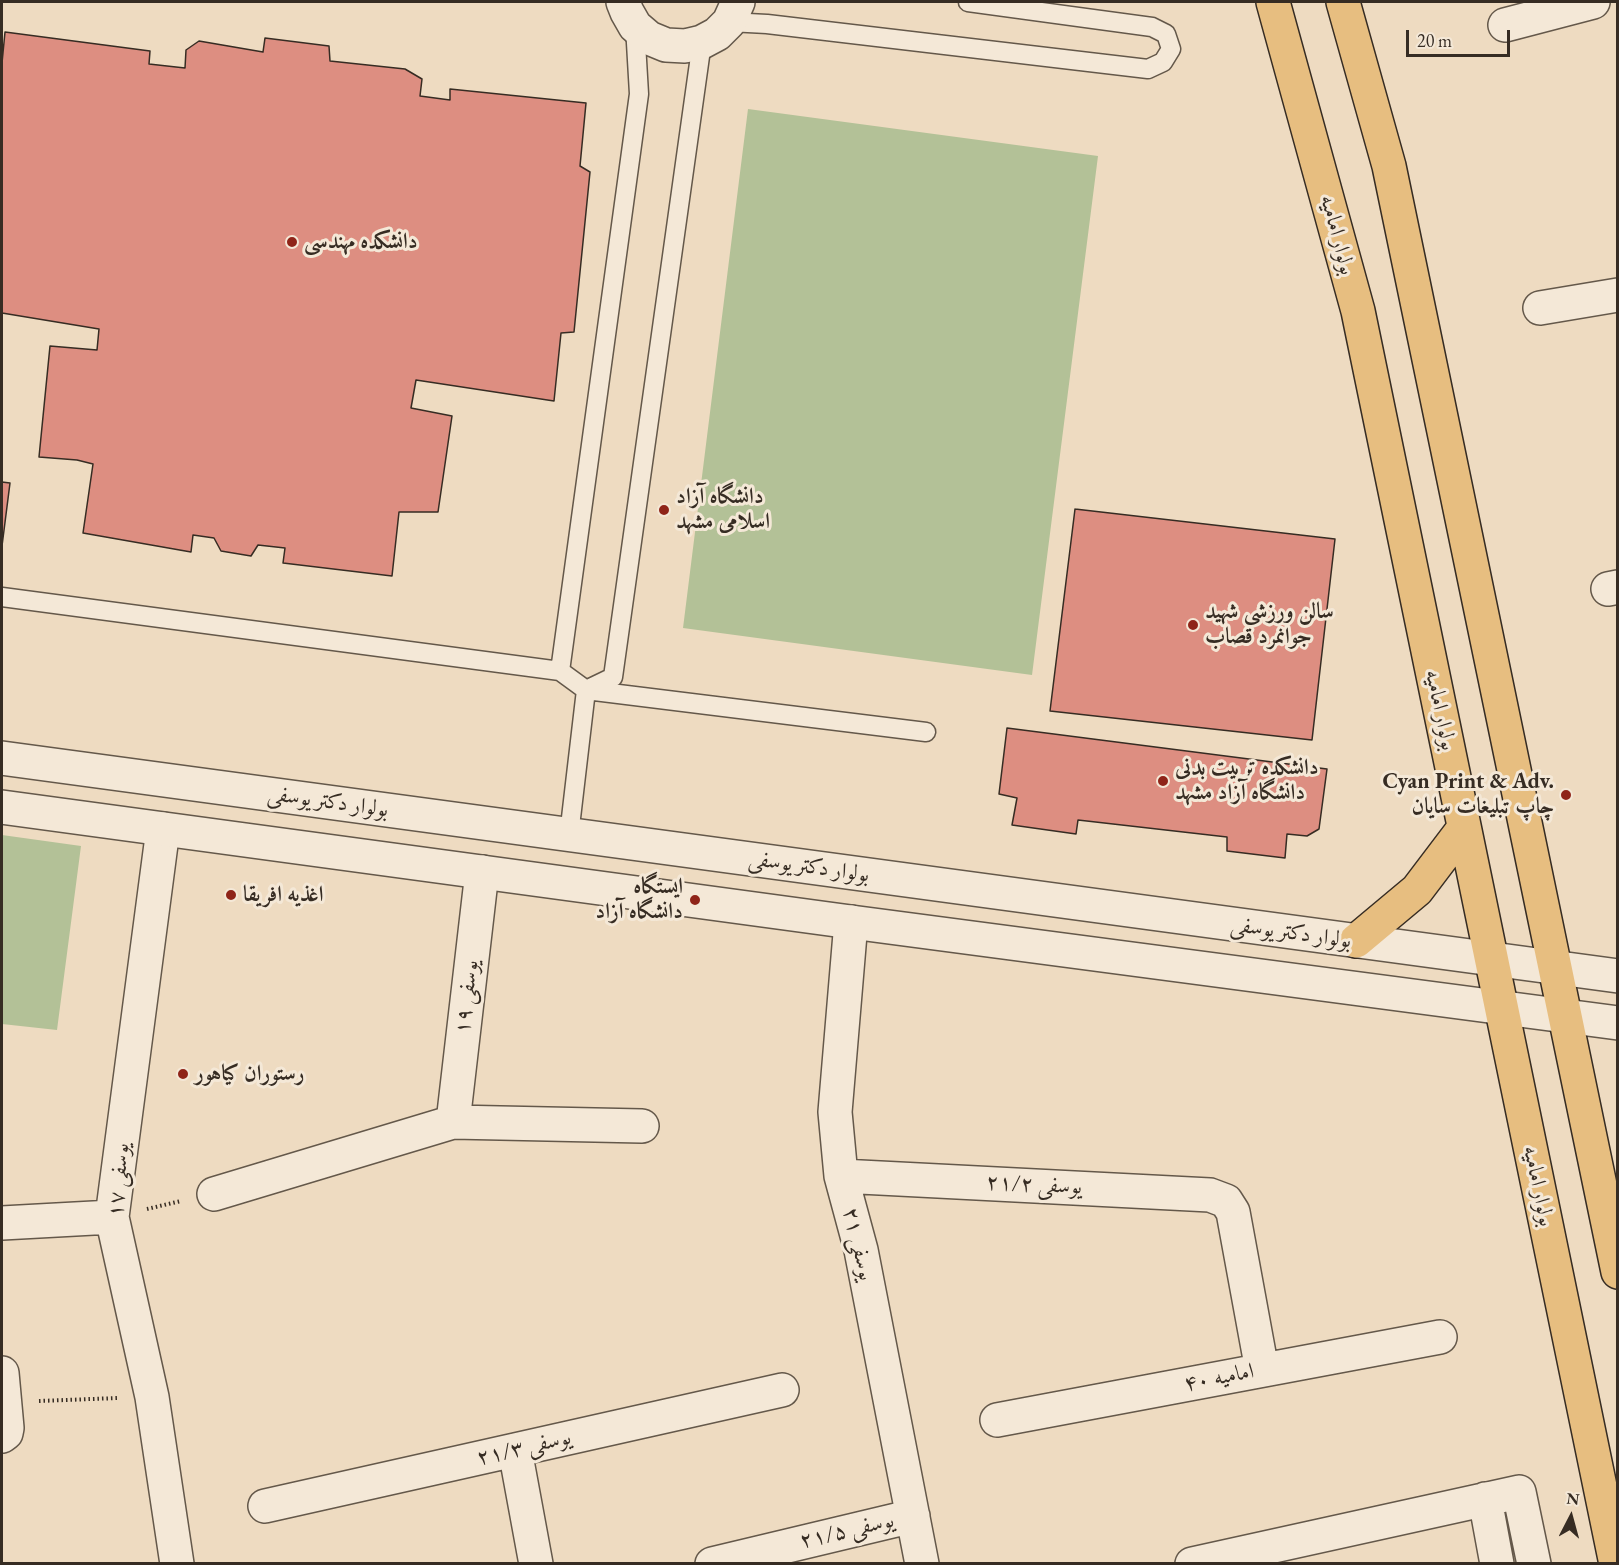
<!DOCTYPE html>
<meta charset="utf-8">
<style>
body{margin:0}
#map{position:relative;width:1619px;height:1565px;overflow:hidden;background:#eedbc1;font-family:"EB Garamond",serif}
canvas{display:block}
.frame{position:absolute;inset:0;border:3px solid #362c23;pointer-events:none}
.north{position:absolute;left:1541px;top:1487px;width:60px;height:60px;-webkit-text-stroke:4px #f4e8d7;paint-order:stroke;rotate:6deg;font-size:16px;font-weight:700;line-height:24px;text-align:center;color:#362c23}
.north::after{content:'';display:block;margin:auto;width:21px;height:27px;background:#362c23;clip-path:polygon(50% 0,100% 100%,50% 72%,0 100%)}
.scale{position:absolute;left:1406px;top:30px;width:104px;height:27px;box-sizing:border-box;border:3px solid #362c23;border-top:0;padding-left:8px;font-size:18px;line-height:21px;white-space:nowrap;color:#362c23;-webkit-text-stroke:4px #f4e8d7;paint-order:stroke}
</style>
<div id="map">
<canvas width="1619" height="1565"></canvas>
<div class="frame"></div>
<div class="north">N</div>
<div class="scale">20 m</div>
</div>
<script>
const c = document.querySelector('canvas').getContext('2d');
c.lineJoin = 'round';
function fillPath(path, color) { c.fillStyle = color; c.fill(path, 'evenodd'); }
const poly = rows => new Path2D(rows.map(r => 'M' + r).join(''));
function trace(path, color, width, dash) { c.strokeStyle = color; c.lineWidth = width; c.lineCap = dash ? 'butt' : 'round'; c.setLineDash(dash || []); c.stroke(path); }
function write(font, color, halo, rows, align = 'center') {
  c.font = font + ' "EB Garamond",Amiri,serif'; c.lineWidth = 6; c.setLineDash([]); c.textBaseline = 'middle'; c.strokeStyle = halo; c.fillStyle = color; for (const [text, x, y, turn = 0] of rows) {
    c.save(); c.translate(x, y); c.rotate((+turn || 0) * Math.PI / 180); c.textAlign = isNaN(turn) ? turn : align; if (halo) c.strokeText(text, 0, 0); c.fillText(text, 0, 0); c.restore();
  }
}
const green = poly([
 [748,109,1098,156,1032,675,683,628],
 [2,835,81,846,57,1030,2,1024]
]);
const building = poly([
 [5,32,150,51,149,64,185,68,186,50,199,41,263,52,265,38,329,46,330,61,405,69,422,79,420,96,450,100,450,89,586,103,580,166,590,172,574,332,561,333,554,401,416,380,411,408,452,416,438,512,399,512,392,576,283,563,285,548,258,545,251,556,221,551,214,538,193,535,191,552,83,533,93,464,77,460,39,457,50,346,97,350,99,329,2,313,2,63,5,32],
 [2,482,10,483,2,546,2,482],
 [1075,509,1335,539,1312,740,1050,711,1075,509],
 [1007,728,1327,769,1319,829,1307,836,1287,834,1285,858,1227,851,1227,837,1078,820,1076,834,1012,825,1017,798,999,794,1007,728]
]);
const path = poly([
 [147,1209,181,1201],
 [39,1401,118,1398]
]);
const service = poly([
 [729,22,767,24,1148,69,1163,62,1171,49,1166,34,1152,27,968,2],
 [2,597,560,671,586,690,926,732],
 [560,671,639,94,635,26],
 [586,690,613,677,702,42],
 [569,835,586,690]
]);
const minor = poly([
 [623,2,627,12,635,26,649,38,666,45,685,46,702,42,717,34,729,22,738,2],
 [1505,25,1593,2],
 [1540,308,1618,295],
 [1608,589,1618,587],
 [163,829,112,1217,152,1397,177,1564],
 [851,922,835,1112,841,1176,861,1250,922,1564],
 [453,1122,482,872],
 [841,1176,1210,1195,1226,1201,1233,1212,1262,1370],
 [214,1194,453,1122,642,1126],
 [2,1223,112,1217],
 [2,1373,7,1428,6,1433,2,1436],
 [997,1420,1440,1337],
 [515,1450,536,1564],
 [1485,1499,1497,1564],
 [265,1506,782,1390],
 [712,1564,913,1516],
 [1192,1564,1519,1492,1534,1564]
]);
const tertiary = poly([
 [2,758,1618,976],
 [2,807,851,922,1618,1023]
]);
const primary = poly([
 [1273,2,1358,311,1616,1564],
 [1343,2,1389,166,1618,1272],
 [1356,941,1417,890,1464,828]
]);
const markers = [
 [292,242,6,"#8f2418"],
 [664,510,6,"#8f2418"],
 [1193,625,6,"#8f2418"],
 [1163,781,6,"#8f2418"],
 [1566,795,6,"#8f2418"],
 [231,895,6,"#8f2418"],
 [695,900,6,"#8f2418"],
 [183,1074,6,"#8f2418"]
];
const streetNames = [
 ["بولوار امامیه",1337,235,75],
 ["بولوار امامیه",1440,710,78],
 ["بولوار دکتر یوسفی",328,802,8],
 ["بولوار دکتر یوسفی",809,867,8],
 ["بولوار دکتر یوسفی",1291,933,8],
 ["یوسفی ۱۹",467,997,-83],
 ["یوسفی ۱۷",119,1180,-85],
 ["یوسفی ۲۱/۲",1034,1185,3],
 ["بولوار امامیه",1538,1186,78],
 ["یوسفی ۲۱",858,1244,77],
 ["امامیه ۴۰",1219,1378,-11],
 ["یوسفی ۲۱/۳",524,1448,-13],
 ["یوسفی ۲۱/۵",847,1531,-13]
];
const poiNames = [
 ["دانشکده مهندسی",304,242],
 ["دانشگاه آزاد",676,497],
 ["اسلامی مشهد",676,522],
 ["سالن ورزشی شهید",1205,612],
 ["جوانمرد قصاب",1205,637],
 ["دانشکده تربیت بدنی",1175,768],
 ["دانشگاه آزاد مشهد",1175,793],
 ["Cyan Print & Adv.",1554,782,"right"],
 ["چاپ تبلیغات سایان",1554,807,"right"],
 ["ایستگاه",683,887,"right"],
 ["دانشگاه آزاد",683,912,"right"],
 ["اغذیه افریقا",243,895],
 ["رستوران کیاهور",195,1074]
];
fillPath(green, '#b3c197');
fillPath(building, '#dd8e81');
trace(building, '#362c23', 1.5);
trace(service, '#64584a', 21);
trace(minor, '#64584a', 36);
trace(tertiary, '#64584a', 36);
trace(primary, '#362c23', 36);
trace(path, '#362c23', 4, [1.5, 3]);
trace(service, '#f4e8d7', 18);
trace(minor, '#f4e8d7', 33);
trace(tertiary, '#f4e8d7', 33);
trace(primary, '#e7be80', 33);
for (const [x, y, r, color] of markers) { const dot = new Path2D(); dot.arc(x, y, r, 0, 2 * Math.PI); c.fillStyle = color; c.fill(dot); trace(dot, '#f4e8d7', 2); }
write('22px', '#362c23', '#f4e8d7', streetNames);
write('bold 22px', '#362c23', '#f4e8d7', poiNames, 'left');
</script>
